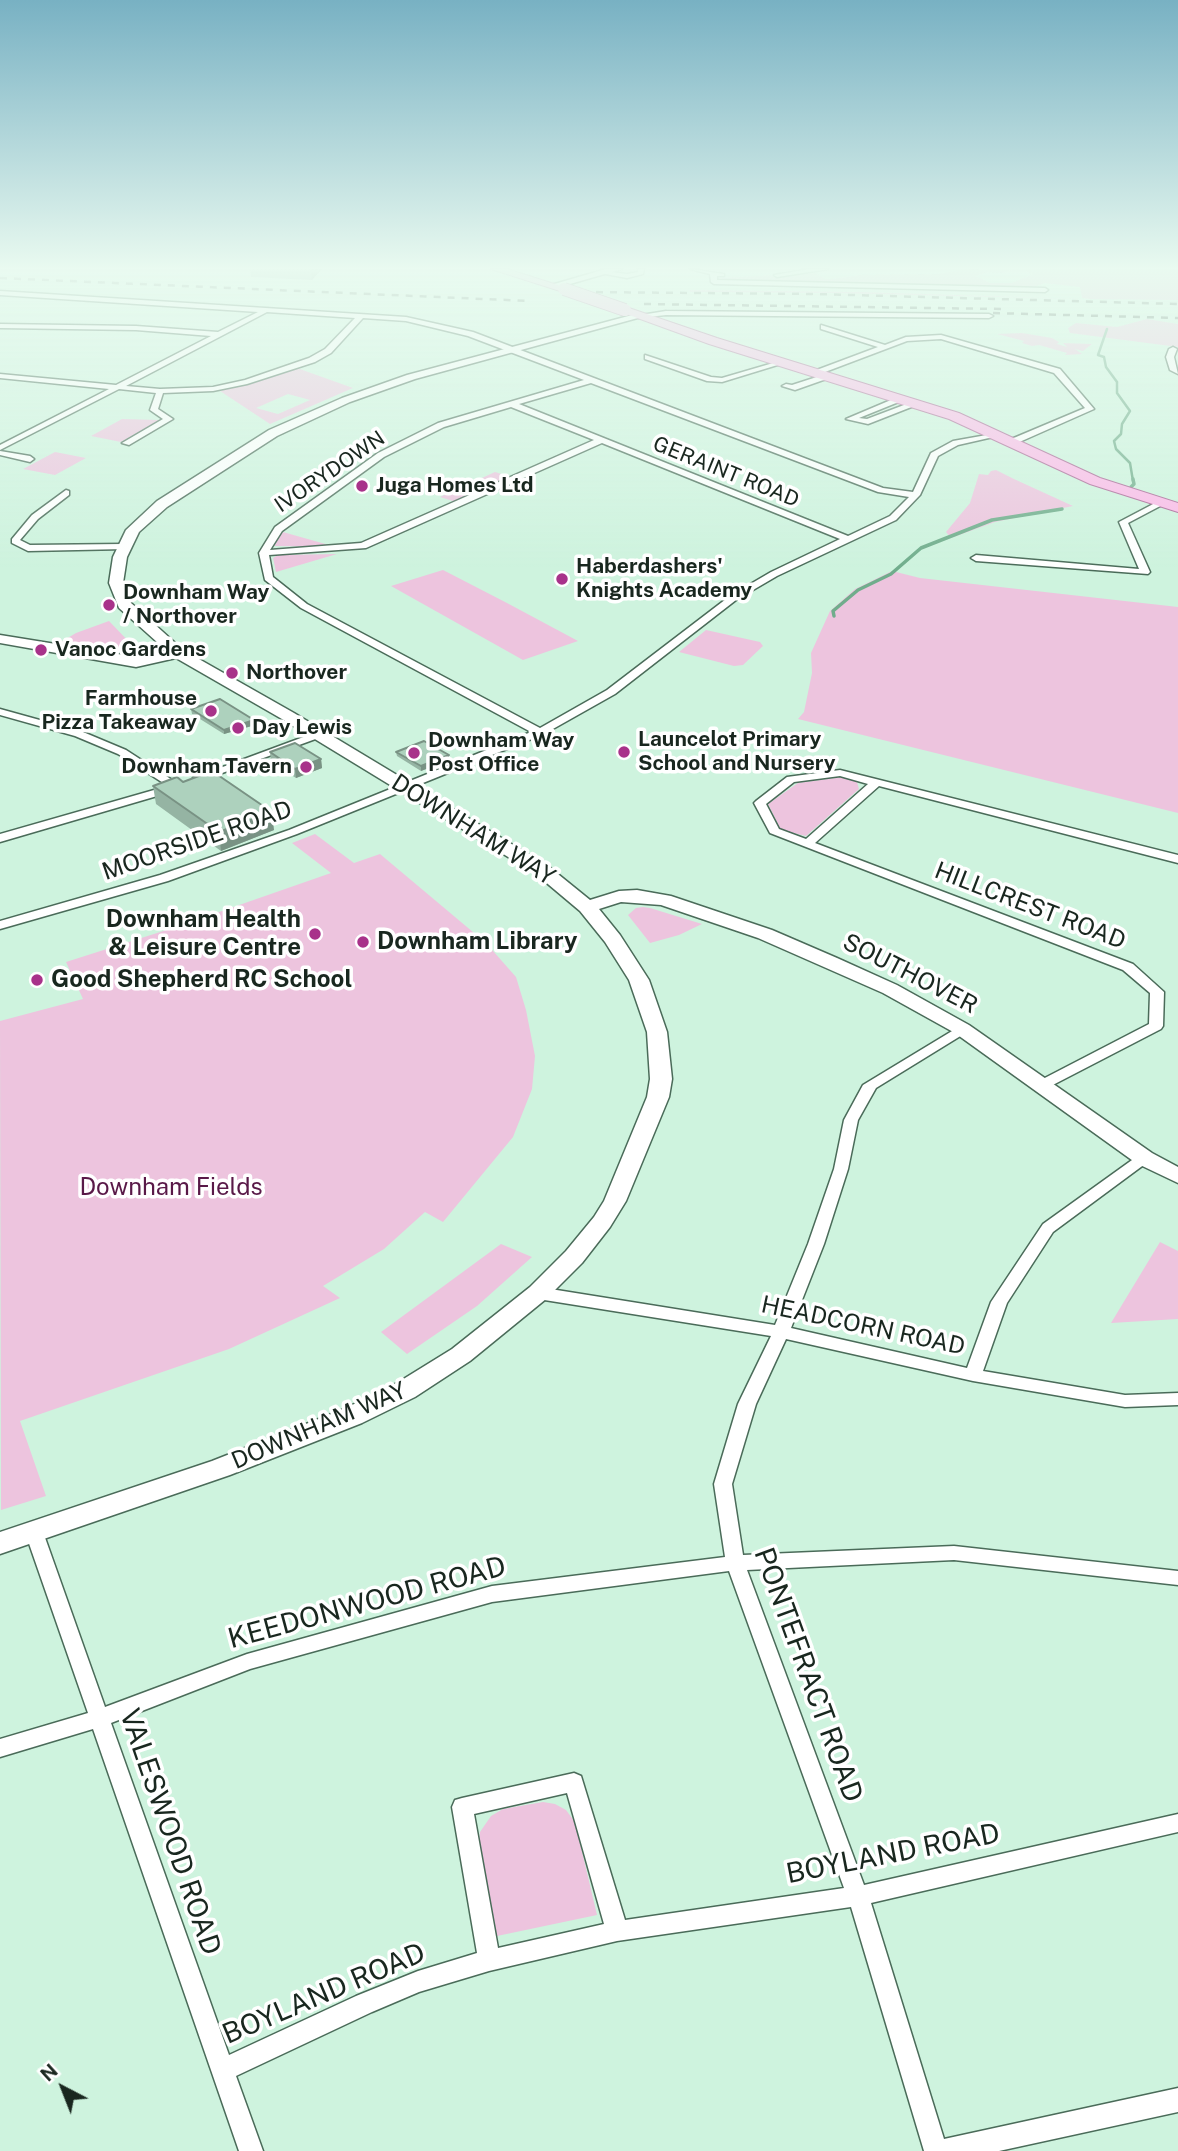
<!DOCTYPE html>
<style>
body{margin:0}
#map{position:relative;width:1178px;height:2151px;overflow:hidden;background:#cef3de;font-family:"Public Sans",sans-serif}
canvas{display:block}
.north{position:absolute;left:28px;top:2053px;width:70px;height:70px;-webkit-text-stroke:5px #fff;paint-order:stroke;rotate:318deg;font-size:19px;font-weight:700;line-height:28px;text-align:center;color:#19271f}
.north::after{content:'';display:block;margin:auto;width:24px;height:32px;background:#19271f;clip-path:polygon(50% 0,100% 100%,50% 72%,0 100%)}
</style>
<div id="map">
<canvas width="1178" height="2151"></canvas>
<div class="north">N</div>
</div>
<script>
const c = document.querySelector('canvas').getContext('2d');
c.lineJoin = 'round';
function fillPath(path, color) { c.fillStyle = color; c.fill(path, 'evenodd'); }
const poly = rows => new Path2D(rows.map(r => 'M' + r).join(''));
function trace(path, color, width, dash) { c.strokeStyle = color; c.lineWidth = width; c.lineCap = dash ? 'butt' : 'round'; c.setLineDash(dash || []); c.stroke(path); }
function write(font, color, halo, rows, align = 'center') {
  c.font = font + ' "Public Sans",sans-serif'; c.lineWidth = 7; c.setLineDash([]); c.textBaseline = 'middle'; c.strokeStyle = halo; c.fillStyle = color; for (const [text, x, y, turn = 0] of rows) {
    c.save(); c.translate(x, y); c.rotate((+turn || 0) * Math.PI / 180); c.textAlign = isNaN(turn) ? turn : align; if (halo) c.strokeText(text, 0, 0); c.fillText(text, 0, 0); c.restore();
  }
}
const green = poly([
 [960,269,1012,270,1002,273,987,272,976,276,990,283,1012,283,1033,274,1020,269,1178,269,1178,300,1089,299,1082,298,1080,287,1045,283,1030,288,727,281,719,278,815,273,825,279,831,279,861,275,939,274],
 [689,290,862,292,1082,299,831,293,690,292],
 [1147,319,1178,324,1178,347,1070,333,1068,328,1076,323,1117,327],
 [1022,333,1052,338,1059,342,1057,344,1067,347,1063,343,1092,344,1083,351,1075,349,1082,354,1065,355,1067,353,1039,345,1032,346,1022,343,1024,341,997,334],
 [297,368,353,388,270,424,220,391],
 [288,394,310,400,278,414,256,408],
 [122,419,160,420,121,442,91,436],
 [55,452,86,458,55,475,23,469],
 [996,470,1014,479,1073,506,995,522,951,538,946,532,970,503,979,474,988,475,991,471],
 [495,472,511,477,456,502,440,497],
 [283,532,336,547,274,546],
 [337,554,276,572,273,558,278,555],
 [443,570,507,603,578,641,523,660,391,586],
 [892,571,920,578,1178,607,1178,813,798,719,804,712,812,673,811,653,830,611,855,589],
 [109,621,134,647,115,652,61,642,76,633],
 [706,630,760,642,763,646,743,665,734,666,679,652],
 [843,777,857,782,859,789,806,836,781,830,768,804,798,783],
 [315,834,354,863,380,854,486,943,516,977,526,1010,535,1056,532,1089,513,1137,443,1222,425,1212,384,1249,323,1286,340,1298,229,1349,20,1421,46,1496,1,1510,0,1021,83,999,66,962,179,926,331,873,292,843],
 [643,907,650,908,702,924,679,935,650,943,628,915,636,908],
 [1160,1242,1178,1251,1178,1319,1111,1323],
 [501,1244,532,1257,477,1306,407,1354,381,1332],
 [543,1802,555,1804,566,1810,575,1822,597,1915,497,1936,479,1844,480,1832,491,1816,503,1809]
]);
const streamFar1 = poly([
 [1107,329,1098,355,1104,357,1106,367,1117,382,1117,393,1130,411,1122,424,1121,434,1114,441,1116,449,1130,463,1133,481]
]);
const stream = poly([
 [1131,487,1134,484,1133,479],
 [834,616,833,611,858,590,891,574,921,548,992,520,1062,509]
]);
const street = poly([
 [638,269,644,269,643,274,627,278,600,273,603,271,627,274,638,272,638,269],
 [690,269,724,274,724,276,717,276,717,280,1045,288,1048,290,1045,292,714,284,711,282,710,274,690,269],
 [810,269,828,269,777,277,774,275,810,269],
 [0,291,406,317,473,332,883,488,913,492,931,453,953,441,998,433,1002,435,958,445,938,456,920,495,896,520,777,576,736,600,615,694,544,734,297,834,168,881,0,929,0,921,160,875,289,830,531,732,301,608,265,580,259,553,275,527,378,453,438,423,584,380,468,336,406,321,363,318,331,353,315,362,247,384,213,391,163,393,158,409,173,419,129,445,122,443,163,419,150,410,156,393,119,389,0,450,0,445,109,389,0,378,0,374,116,385,211,336,136,330,0,328,0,324,136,326,218,332,258,312,0,295,0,291],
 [267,312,355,318,325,349,309,358,245,380,213,387,160,389,126,386,267,312],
 [591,383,878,492,909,497,890,516,848,536,519,404,591,383],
 [511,407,594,440,361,543,270,550,282,531,384,457,444,427,511,407],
 [602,443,840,539,771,572,730,596,607,690,540,728,307,604,273,577,269,555,366,548,602,443],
 [666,311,989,314,993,316,989,318,666,315,639,318,635,316,666,311],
 [821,325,885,345,906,337,941,335,1060,369,1094,409,1015,444,1009,444,1009,440,1085,408,1054,373,941,339,907,341,817,375,814,375,814,371,878,347,821,329,821,325],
 [1173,347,1177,349,1174,357,1178,374,1170,370,1166,357,1169,349,1173,347],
 [645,355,711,377,722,378,780,361,784,363,722,382,707,381,645,359,645,355],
 [826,374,829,374,829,378,795,390,782,386,786,384,792,385,826,374],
 [898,397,901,397,901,401,859,418,867,419,912,402,919,404,868,424,846,419,898,397],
 [0,451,30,456,34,459,30,462,0,455,0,451],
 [66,490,69,491,69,495,38,519,20,540,30,545,123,544,128,547,126,549,28,551,12,543,12,539,32,515,66,490],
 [1157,502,1164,504,1128,523,1150,572,1148,574,976,561,971,558,976,555,1139,569,1119,522,1157,502],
 [0,709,83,732,126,750,183,787,181,789,0,842,0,834,168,786,118,754,75,736,0,715,0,709],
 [317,732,322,735,321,737,203,780,199,781,193,778,317,732],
 [840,770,1178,855,1178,863,879,786,815,843,1133,964,1164,992,1163,1026,1161,1029,1047,1088,1037,1088,1035,1085,1037,1082,1149,1024,1150,993,1123,970,770,833,754,803,756,801,787,777,840,770],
 [840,776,868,784,806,839,779,829,766,804,794,782,840,776],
 [962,1025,967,1026,969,1029,967,1032,876,1088,858,1120,848,1169,824,1244,791,1328,967,1368,991,1302,1043,1224,1139,1155,1144,1153,1151,1158,1149,1161,1053,1232,1007,1303,983,1371,1125,1395,1178,1393,1178,1405,1125,1407,973,1381,786,1339,756,1404,732,1484,743,1555,954,1546,1178,1571,1178,1585,954,1560,747,1570,864,1885,1178,1814,1178,1832,871,1903,944,2139,1178,2088,1178,2112,999,2151,924,2151,851,1907,617,1941,489,1971,419,1992,372,2012,236,2076,263,2151,239,2151,93,1729,0,1757,0,1739,88,1713,25,1532,28,1527,34,1525,40,1527,43,1532,105,1707,247,1654,492,1586,725,1557,714,1484,738,1404,771,1336,538,1299,532,1297,530,1293,532,1289,538,1287,775,1325,808,1244,834,1169,844,1120,863,1085,962,1025],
 [729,1571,844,1888,625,1920,581,1776,574,1773,462,1798,455,1800,452,1807,477,1953,418,1971,356,1996,229,2055,111,1723,250,1669,492,1602,729,1571],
 [567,1793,604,1924,498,1948,474,1814,567,1793]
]);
const secondary = poly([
 [606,269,622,269,556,288,551,285,606,269],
 [636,314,645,316,415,379,350,402,277,436,167,507,139,532,127,557,123,583,131,603,183,650,294,713,548,866,590,900,619,891,637,890,671,896,772,930,837,958,897,985,969,1025,1152,1153,1178,1167,1178,1183,1136,1163,955,1033,883,993,758,938,661,905,621,902,599,909,620,935,649,980,667,1032,672,1079,669,1097,626,1201,610,1227,582,1263,546,1299,470,1361,415,1397,362,1423,230,1475,0,1554,0,1532,212,1461,344,1409,397,1383,452,1349,530,1287,566,1251,594,1217,604,1201,647,1097,650,1079,647,1032,629,980,605,942,580,911,536,874,282,719,176,658,136,667,0,643,0,635,136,657,167,651,119,608,109,583,113,557,126,530,157,501,269,430,342,398,407,375,636,314]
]);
const primary = poly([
 [491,269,507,269,570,289,560,291,491,269],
 [621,308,629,308,717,338,959,413,1100,478,1178,503,1178,512,1090,484,949,419,709,344,621,312,621,308]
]);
const rail = poly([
 [0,278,530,301],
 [582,292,815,294,1178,304],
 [644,304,1003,309],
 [993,313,1178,318]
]);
const primaryBridge = poly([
 [564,289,625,310]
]);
const wall = poly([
 [250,269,322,269,312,280,251,277],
 [191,709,255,725,224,734,192,714],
 [270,752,321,759,322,768,296,778,271,762],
 [396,752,449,755,449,760,421,771,397,756],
 [183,782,274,830,221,851,156,804,153,786]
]);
const shadedWall = poly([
 [312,269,322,269,312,280,311,270],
 [254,720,255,725,224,734,224,730],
 [449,755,449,760,421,771,421,766],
 [321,759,322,768,296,778,295,769],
 [272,812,274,830,221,851,219,832]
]);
const building = poly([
 [220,699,254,720,224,730,191,709,220,699],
 [424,741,449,755,421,766,396,752,424,741],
 [295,743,321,759,295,769,270,752,295,743],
 [212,771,272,812,219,832,153,786,177,777,183,782,212,771]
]);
const markers = [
 [362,486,7,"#a8328a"],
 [562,579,7,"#a8328a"],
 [109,605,7,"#a8328a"],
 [41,650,7,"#a8328a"],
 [232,673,7,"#a8328a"],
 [211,711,7,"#a8328a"],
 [238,728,7,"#a8328a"],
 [624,752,7,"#a8328a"],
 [414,753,7,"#a8328a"],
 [306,767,7,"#a8328a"],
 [315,934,7,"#a8328a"],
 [363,942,7,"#a8328a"],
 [37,980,7,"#a8328a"]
];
const farStreetnames = [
 ["IVORYDOWN",330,472,-34],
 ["GERAINT ROAD",726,472,22]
];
const farPoinames = [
 ["Juga Homes Ltd",376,486],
 ["Haberdashers'",576,567],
 ["Knights Academy",576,591],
 ["Downham Way",123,593],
 ["/ Northover",123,617],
 ["Vanoc Gardens",55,650],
 ["Northover",246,673],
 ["Farmhouse",197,699,"right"],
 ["Pizza Takeaway",197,723,"right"],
 ["Day Lewis",252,728],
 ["Launcelot Primary",638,740],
 ["School and Nursery",638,764],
 ["Downham Way",428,741],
 ["Post Office",428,765],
 ["Downham Tavern",292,767,"right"]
];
const streetNames = [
 ["DOWNHAM WAY",473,830,32],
 ["MOORSIDE ROAD",197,841,-19],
 ["HILLCREST ROAD",1030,906,21],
 ["SOUTHOVER",910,974,27],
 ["HEADCORN ROAD",863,1326,12],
 ["DOWNHAM WAY",319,1426,-23]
];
const poiNames = [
 ["Downham Health",301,920,"right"],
 ["& Leisure Centre",301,948,"right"],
 ["Downham Library",377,942],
 ["Good Shepherd RC School",51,980]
];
const parkNames = [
 ["Downham Fields",171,1188]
];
const nearStreetnames = [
 ["KEEDONWOOD ROAD",367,1603,-15],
 ["PONTEFRACT ROAD",808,1675,70],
 ["VALESWOOD ROAD",170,1832,71],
 ["BOYLAND ROAD",893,1854,-11],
 ["BOYLAND ROAD",324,1994,-23]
];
fillPath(green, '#edc4de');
trace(streamFar1, '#70ad8c', 2.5);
trace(stream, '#70ad8c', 3.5);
trace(street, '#4a6b59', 3);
trace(secondary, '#4a6b59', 3);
trace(primary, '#ab6797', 2);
fillPath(street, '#fff');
fillPath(secondary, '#fff');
fillPath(primary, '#fcb9e8');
trace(rail, '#4d6256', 2.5, [7, 7]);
trace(primaryBridge, '#ab6797', 14, []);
trace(primaryBridge, '#fcb9e8', 12);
fillPath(wall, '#95b4a3');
fillPath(shadedWall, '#799284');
fillPath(building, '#add1bd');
trace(building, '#799284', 2);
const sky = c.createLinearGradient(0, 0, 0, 570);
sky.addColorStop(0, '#78b1c3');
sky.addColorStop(0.47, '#e9faf0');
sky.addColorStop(1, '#e9faf000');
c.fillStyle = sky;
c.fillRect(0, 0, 1178, 570);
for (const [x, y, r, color] of markers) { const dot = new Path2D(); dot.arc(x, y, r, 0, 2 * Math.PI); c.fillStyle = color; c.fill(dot); trace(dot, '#fff', 2.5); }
write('21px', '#19271f', '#fff', farStreetnames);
write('bold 21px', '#19271f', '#fff', farPoinames, 'left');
write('24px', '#19271f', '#fff', streetNames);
write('bold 24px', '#19271f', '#fff', poiNames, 'left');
write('24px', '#591948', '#fff', parkNames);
write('28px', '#19271f', '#fff', nearStreetnames);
</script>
